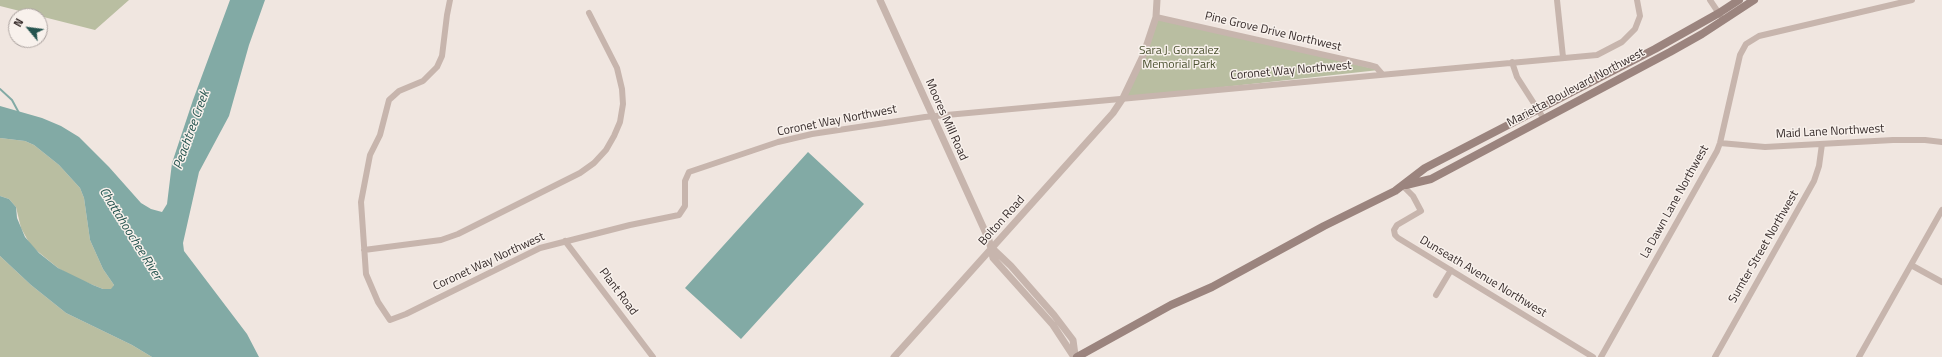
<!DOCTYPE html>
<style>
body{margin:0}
#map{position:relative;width:1942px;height:357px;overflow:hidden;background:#f0e6e0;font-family:"Titillium Web",sans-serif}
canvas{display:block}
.north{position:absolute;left:8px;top:8px;width:40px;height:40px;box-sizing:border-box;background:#f8f1ec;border:1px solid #aba29f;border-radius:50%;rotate:299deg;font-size:11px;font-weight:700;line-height:16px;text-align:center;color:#372c2b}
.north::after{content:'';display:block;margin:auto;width:14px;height:18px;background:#25544f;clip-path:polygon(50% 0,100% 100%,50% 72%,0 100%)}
</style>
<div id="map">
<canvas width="1942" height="357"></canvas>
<div class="north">N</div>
</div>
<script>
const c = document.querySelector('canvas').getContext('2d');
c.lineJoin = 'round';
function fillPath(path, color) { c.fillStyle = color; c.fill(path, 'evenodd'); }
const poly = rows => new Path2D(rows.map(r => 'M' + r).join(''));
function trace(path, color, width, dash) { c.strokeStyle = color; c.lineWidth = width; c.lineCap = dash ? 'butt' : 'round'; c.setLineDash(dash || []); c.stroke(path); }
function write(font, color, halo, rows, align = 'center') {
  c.font = font + ' "Titillium Web",sans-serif'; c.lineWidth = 3; c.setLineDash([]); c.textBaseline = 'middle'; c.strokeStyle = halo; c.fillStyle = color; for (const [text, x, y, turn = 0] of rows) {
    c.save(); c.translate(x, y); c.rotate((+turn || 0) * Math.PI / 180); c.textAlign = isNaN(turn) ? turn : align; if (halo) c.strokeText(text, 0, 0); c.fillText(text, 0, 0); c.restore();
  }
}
const green = poly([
 [0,0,129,0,95,30,0,6],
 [1156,17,1379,70,1123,98],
 [0,138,25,141,34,145,59,165,80,188,84,198,90,240,103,269,114,285,112,289,103,289,73,277,58,268,31,246,21,228,16,207,9,199,0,196],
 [0,256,31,285,66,313,132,345,152,357,0,357]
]);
const water = poly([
 [230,0,265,0,249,45,229,116,199,172,183,243,184,251,247,334,259,357,152,357,132,345,66,313,31,285,0,256,0,196,9,199,16,207,17,218,25,237,39,253,58,268,93,285,103,289,111,289,114,285,103,269,90,240,84,198,80,188,59,165,34,145,25,141,0,138,0,106,42,118,61,126,79,137,109,167,141,203,151,209,162,212,167,204,172,163,193,100],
 [808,152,864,204,741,339,685,288]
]);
const stream = poly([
 [0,89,12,100,19,113]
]);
const minor = poly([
 [450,0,447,15,442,56,437,67,423,81,399,91,389,100,380,135,370,155,361,202,366,274,378,302,390,320,406,314,540,248,630,225,679,215,685,206,685,181,689,172,778,142,812,134,925,117,1597,55,1622,42,1635,29,1640,16,1637,0],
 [1557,0,1563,57],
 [1710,0,1720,15],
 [1156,17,1369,65,1376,67,1382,74],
 [1512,62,1517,77,1544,119],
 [1720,143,1765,147,1893,140,1925,140,1942,142],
 [1403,186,1413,196,1421,211,1397,225,1394,230,1395,235,1398,238,1593,357],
 [565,241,653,357],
 [364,250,441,240,458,234,580,173,594,163,606,150,614,136,620,122,623,104,622,89,617,68,589,13],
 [1911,265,1942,282],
 [1436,295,1451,270],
 [1601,357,1717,151,1720,143,1740,55,1746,44,1759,36,1912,0],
 [1715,357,1814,181,1819,166,1822,144],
 [1859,357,1942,210]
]);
const tertiary = poly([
 [880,0,989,240,993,258,1053,325,1074,357],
 [992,248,1011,266,1054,315,1073,340,1075,355],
 [894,357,1113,113,1123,98,1143,56,1156,17,1157,0]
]);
const secondary = poly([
 [1406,185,1431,179,1670,52,1702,34,1754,0],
 [1077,357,1171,305,1212,287,1324,226,1395,191,1425,168,1655,49,1719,13,1739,0]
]);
const streetNames = [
 ["Pine Grove Drive Northwest",1273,32,13],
 ["Coronet Way Northwest",1291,71,-5],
 ["Marietta Boulevard Northwest",1576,88,-28],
 ["Moores Mill Road",946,120,66],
 ["Coronet Way Northwest",837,121,-11],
 ["Maid Lane Northwest",1830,132,-3],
 ["La Dawn Lane Northwest",1675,202,-61],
 ["Bolton Road",1002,221,-48],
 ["Sumter Street Northwest",1764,247,-60],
 ["Coronet Way Northwest",489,262,-25],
 ["Dunseath Avenue Northwest",1483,277,31],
 ["Plant Road",618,292,53]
];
const parkNames = [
 ["Sara J. Gonzalez",1179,51],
 ["Memorial Park",1179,65]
];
const waterNames = [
 ["Peachtree Creek",192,130,-70],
 ["Chattahoochee River",130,234,58]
];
fillPath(green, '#b9bea1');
fillPath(water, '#82aaa5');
trace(stream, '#82aaa5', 2);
trace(minor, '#c7b5ad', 6);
trace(tertiary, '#c7b5ad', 7);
trace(secondary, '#9b847e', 8);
write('12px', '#372c2b', '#f8f1ec', streetNames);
write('12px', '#4c5231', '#f8f1ec', parkNames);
write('italic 13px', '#25544f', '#f8f1ec', waterNames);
</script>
